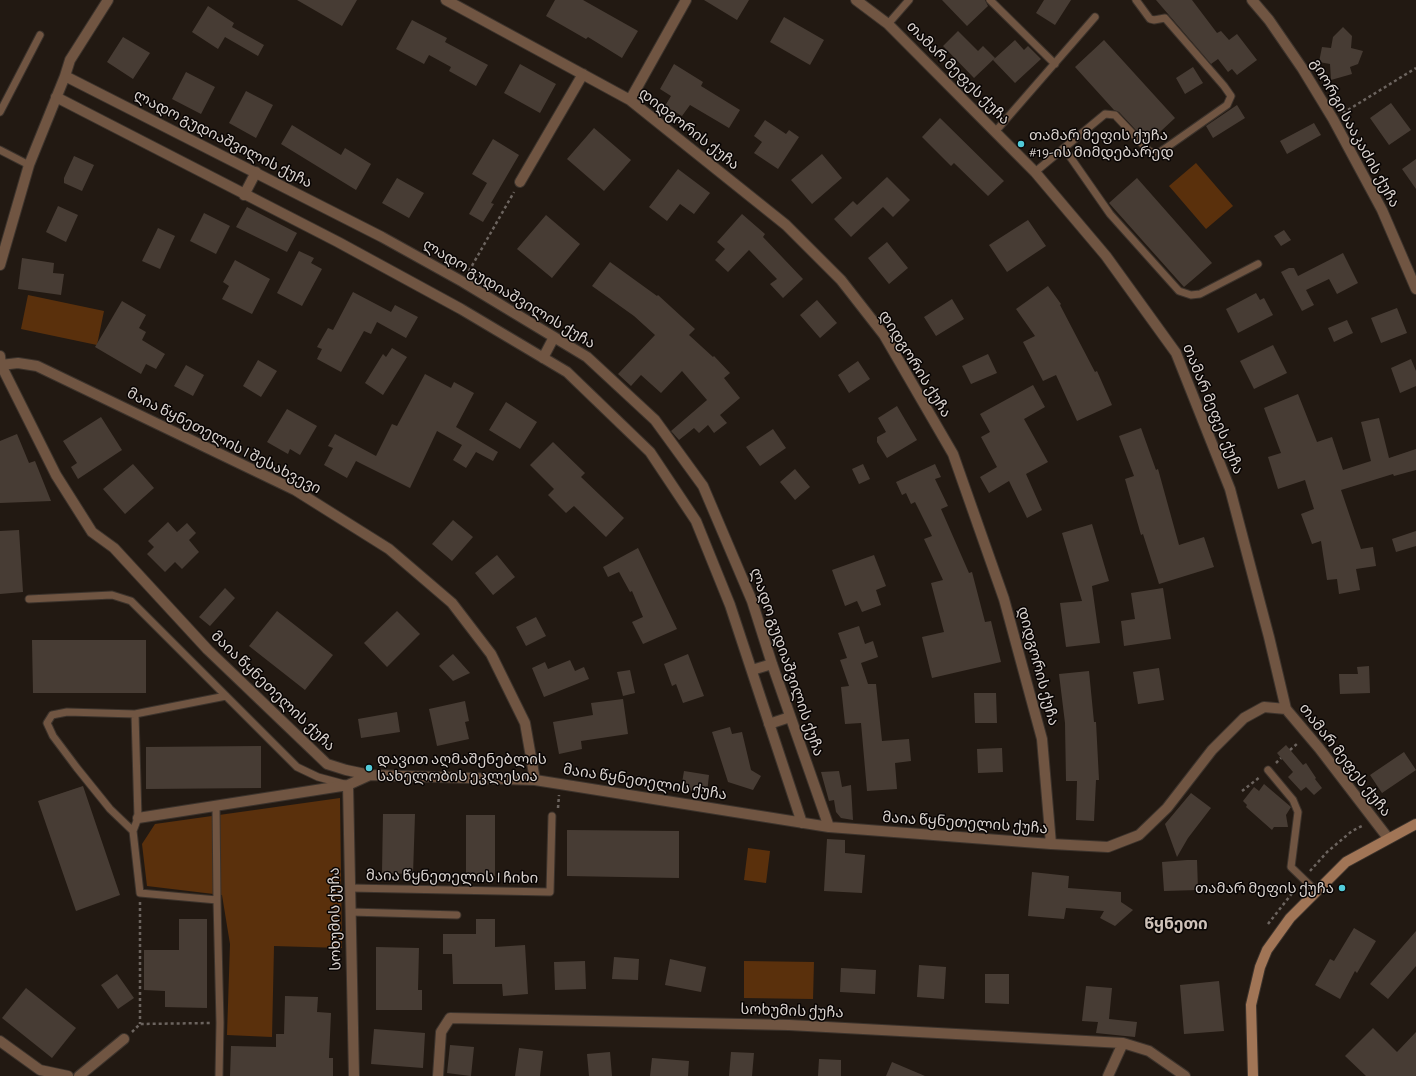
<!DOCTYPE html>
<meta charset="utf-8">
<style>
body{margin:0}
canvas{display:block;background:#221912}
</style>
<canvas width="1416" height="1076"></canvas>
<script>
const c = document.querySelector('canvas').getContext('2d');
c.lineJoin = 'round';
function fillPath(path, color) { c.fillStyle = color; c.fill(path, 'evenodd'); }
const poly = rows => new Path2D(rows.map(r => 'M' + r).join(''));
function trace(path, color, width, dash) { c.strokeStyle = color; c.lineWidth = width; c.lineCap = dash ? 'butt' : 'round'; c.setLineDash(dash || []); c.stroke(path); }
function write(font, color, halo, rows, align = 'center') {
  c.font = font + ' "Alegreya Sans","Noto Sans Georgian",sans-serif'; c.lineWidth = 3; c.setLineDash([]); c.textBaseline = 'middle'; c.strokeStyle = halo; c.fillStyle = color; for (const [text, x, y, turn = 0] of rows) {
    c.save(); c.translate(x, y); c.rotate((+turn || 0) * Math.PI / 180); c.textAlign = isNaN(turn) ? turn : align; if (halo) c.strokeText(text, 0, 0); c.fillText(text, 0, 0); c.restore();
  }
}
const green = poly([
 [1196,163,1233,206,1206,229,1169,186],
 [28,295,104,311,97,345,21,329],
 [340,798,342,948,274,946,272,1037,227,1035,230,944,222,895,147,886,142,844,155,824],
 [748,848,770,851,766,883,744,880],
 [744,961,814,962,813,999,744,998]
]);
const building = poly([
 [297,0,357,0,342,26],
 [555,0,583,0,638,31,622,58,588,37,586,39,546,16],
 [704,0,749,0,737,20],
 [942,0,985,0,988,6,967,26],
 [1044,0,1071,0,1055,25,1036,13],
 [1156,0,1192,0,1217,33,1221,31,1229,40,1237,34,1257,60,1237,75,1232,69,1228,72,1218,59,1211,64],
 [208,6,234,23,232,27,264,45,258,56,225,37,218,49,192,32],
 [784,17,824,40,810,65,770,42],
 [412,20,447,38,445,42,488,65,476,86,449,71,451,67,429,55,424,64,396,49],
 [1343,27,1352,36,1351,48,1363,51,1358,64,1350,67,1352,74,1331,80,1330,64,1319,62,1322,47,1331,48,1333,37],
 [958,31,978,51,983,46,995,58,974,78,943,46],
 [123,37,150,53,133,79,107,62],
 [1015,40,1024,50,1028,46,1041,59,1015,83,993,60],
 [1104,40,1175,118,1148,143,1119,112,1114,110,1075,67],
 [520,64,556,84,540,113,504,93],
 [674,64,703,82,701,86,740,110,729,128,690,105,682,116,665,106,671,96,660,89],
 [1193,67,1203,83,1185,94,1176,78],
 [186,72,215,87,201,114,172,99],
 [246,91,273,105,256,138,229,123],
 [1391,103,1411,130,1389,145,1370,118],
 [1237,105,1245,118,1213,138,1206,126],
 [940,118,1004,181,988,196,954,163,951,166,922,137],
 [765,120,786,134,789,130,799,137,778,169,754,153,762,142,754,136],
 [1314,123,1321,135,1287,154,1280,141],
 [292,125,341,155,345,148,371,164,356,190,281,144],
 [594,128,631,160,604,191,567,159],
 [493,139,519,155,491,203,494,204,483,222,469,214,487,183,472,174],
 [822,154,842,178,812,204,791,180],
 [74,156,94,165,82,191,64,183,64,178],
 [1416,159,1416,189,1402,169],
 [678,169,710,193,694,214,680,204,667,221,649,207],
 [887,177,910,200,893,217,883,207,851,237,834,219,853,201,857,205],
 [397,178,424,193,409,218,382,203],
 [1137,178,1212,263,1184,287,1109,203],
 [58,206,78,215,66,242,46,232],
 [247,207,297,233,287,252,236,227],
 [204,213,230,226,216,254,190,241],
 [742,214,765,234,763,237,803,279,783,298,770,284,777,279,749,250,728,272,715,260,725,249,717,242],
 [546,215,580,244,552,278,517,249],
 [1028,220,1046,246,1007,272,989,245],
 [158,228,175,236,160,269,142,261],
 [1284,230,1291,240,1281,246,1274,236],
 [887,242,908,268,889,284,868,258],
 [299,251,314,258,311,263,322,269,302,306,277,293],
 [1343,253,1358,283,1337,294,1329,279,1306,290,1314,305,1302,311,1281,272,1289,268,1294,268,1298,276],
 [22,258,54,263,53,273,64,274,61,295,18,289],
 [235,260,270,279,252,314,222,299,229,286,223,282],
 [610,262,657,296,658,295,695,329,689,335,713,357,714,356,730,373,724,378,740,398,720,415,727,423,714,433,708,425,699,433,694,428,679,440,671,431,707,400,682,371,661,393,641,375,631,386,618,374,655,335,634,316,592,286],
 [1048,286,1061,304,1060,305,1095,372,1097,371,1112,405,1077,421,1056,375,1043,381,1023,342,1035,336,1016,309],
 [353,292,391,312,395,305,418,317,406,338,377,322,371,334,364,331,341,372,317,359,322,349,317,347,328,328,333,330],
 [1256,293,1260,300,1264,298,1273,315,1238,333,1226,309],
 [952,299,964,319,936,336,924,317],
 [817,300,837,323,820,338,800,315],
 [122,301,146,315,139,328,146,332,142,340,165,354,156,369,146,364,141,374,95,347],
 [1397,308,1407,333,1381,343,1371,318],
 [1347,320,1353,333,1334,342,1328,328],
 [1273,345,1287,373,1254,389,1240,361],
 [392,348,407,357,383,395,365,383,383,354,386,357],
 [988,354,997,373,971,384,962,366],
 [1411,359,1416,371,1416,386,1400,393,1391,368],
 [258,360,277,371,261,397,243,386],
 [858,361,870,379,849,393,838,375],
 [186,365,204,375,193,396,174,386],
 [425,374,451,388,454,382,474,393,456,427,498,452,493,461,476,452,466,468,453,460,462,445,437,431,410,488,356,461,347,478,324,465,333,448,328,446,335,434,376,456,392,424,397,426],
 [1033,385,1045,407,1024,419,1048,462,1026,474,1042,510,1027,518,1009,481,989,493,980,477,997,467,981,437,990,432,980,414],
 [1298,394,1317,442,1332,437,1343,470,1371,461,1361,422,1379,418,1389,458,1416,449,1416,470,1394,476,1393,474,1341,490,1361,549,1373,547,1376,566,1356,569,1360,590,1339,594,1337,579,1327,580,1321,541,1312,544,1301,514,1314,509,1305,480,1278,489,1268,457,1281,453,1264,408],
 [506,402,537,422,520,449,489,430],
 [897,406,917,440,887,458,877,442,877,437,886,432,878,418],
 [287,409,317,426,300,455,290,449,288,454,267,442],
 [101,417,122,450,78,479,71,467,77,463,63,441],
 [1141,428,1156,470,1158,469,1179,545,1204,537,1214,567,1159,584,1143,534,1141,535,1125,479,1134,476,1119,436],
 [773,429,786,448,760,466,746,447],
 [17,434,29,463,35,461,51,501,0,503,0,441],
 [553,442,585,473,581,477,624,518,606,537,574,506,566,513,548,495,554,489,530,465],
 [133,464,154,488,125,514,103,489],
 [863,464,870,479,859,484,852,469],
 [935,464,941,477,935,479,948,506,941,509,969,573,972,572,985,622,991,621,1001,662,932,678,922,637,944,632,931,583,943,580,924,539,932,536,915,502,911,504,906,493,902,495,896,482],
 [795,469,810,487,795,500,780,482],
 [453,520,473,537,452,561,432,544],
 [168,522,177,532,187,523,196,533,189,540,199,552,182,569,175,562,165,572,147,554,154,547,148,541],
 [1092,524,1109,581,1092,586,1100,643,1066,647,1060,603,1082,601,1062,533],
 [19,530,23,592,0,594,0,531],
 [1416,531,1416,546,1396,552,1392,539],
 [638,548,677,629,643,644,632,622,643,617,632,591,630,592,619,572,608,577,603,567],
 [497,555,515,577,493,595,475,573],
 [874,555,886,586,876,590,881,605,862,612,857,601,845,606,832,570],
 [225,588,235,598,210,626,199,617],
 [1163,588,1171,639,1124,646,1121,621,1135,619,1131,593],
 [277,611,333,655,305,690,249,646],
 [397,611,420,634,387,667,364,643],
 [536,617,546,636,526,646,516,627],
 [859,626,865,644,873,641,878,657,861,663,868,684,876,684,882,741,909,739,911,761,895,763,897,789,867,791,861,723,845,724,841,687,849,686,840,660,847,658,838,633],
 [32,640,146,640,146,693,33,693],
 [453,654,470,673,453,681,439,666],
 [688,654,704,696,683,703,676,684,672,686,664,664],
 [570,660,575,671,584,667,589,679,544,697,532,668,545,662,548,669],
 [1369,666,1370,693,1340,694,1339,674,1358,674,1357,667],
 [1159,668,1164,700,1138,704,1133,672],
 [630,670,635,693,623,696,617,672],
 [1089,671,1094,722,1096,722,1099,780,1096,780,1094,821,1076,820,1077,781,1066,781,1065,723,1059,674],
 [974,693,996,693,997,723,975,723],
 [623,699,628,734,581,741,582,749,559,754,553,722,593,715,591,703],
 [465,701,469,721,465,722,469,739,437,746,429,709],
 [397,712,400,732,361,738,358,719],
 [730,727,732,734,742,732,751,770,761,776,753,790,728,782,712,732],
 [1286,745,1303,765,1306,763,1316,778,1315,779,1322,788,1314,795,1306,787,1301,791,1288,777,1293,772,1277,753],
 [261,746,261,788,146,789,146,747],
 [1002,748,1003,772,978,773,977,749],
 [1404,752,1416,770,1382,793,1370,775],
 [684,771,709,775,707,793,681,789],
 [839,771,842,787,851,785,853,820,841,818,836,812,834,800,829,801,821,772],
 [1264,784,1291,807,1286,815,1288,827,1274,827,1272,830,1246,807,1247,805,1243,801,1254,787,1259,791],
 [83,786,120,895,76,911,38,801],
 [1191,793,1211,808,1188,838,1177,857,1165,824],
 [383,814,415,814,413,874,382,873],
 [466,815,495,815,495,876,466,876],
 [567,830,679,831,679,878,567,876],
 [827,839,845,840,845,853,865,855,862,893,824,891],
 [1187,860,1197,860,1198,890,1164,891,1162,862],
 [1032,872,1069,876,1068,888,1121,892,1121,902,1133,910,1115,926,1100,918,1104,911,1066,908,1064,919,1028,916],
 [179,919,207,919,207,1008,165,1007,165,991,144,990,144,950,179,950],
 [476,919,495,919,495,947,525,945,528,994,503,996,502,984,453,984,452,954,443,954,443,934,476,934],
 [1354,928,1376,941,1357,973,1355,971,1340,999,1315,985,1330,959,1334,961],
 [1416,931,1416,966,1388,999,1370,984],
 [376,947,419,948,418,990,422,990,422,1010,376,1010],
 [614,957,639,959,638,980,612,979],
 [670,959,706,967,701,992,665,985],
 [585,961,586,989,555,990,554,962],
 [919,965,946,967,944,999,917,997],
 [841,968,876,970,875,994,840,992],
 [117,974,134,998,118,1009,101,985],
 [985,974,1009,974,1009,1004,985,1003],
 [1219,981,1224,1031,1184,1034,1180,985],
 [1086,986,1112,988,1109,1019,1137,1022,1135,1037,1096,1033,1098,1022,1082,1021],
 [26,988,76,1028,52,1058,2,1018],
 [285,996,318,997,317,1012,331,1013,329,1058,333,1058,333,1076,230,1076,231,1046,276,1047,276,1034,284,1034],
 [1373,1028,1397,1052,1416,1032,1416,1076,1366,1076,1345,1056],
 [374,1029,425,1033,423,1068,371,1064],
 [450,1045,474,1047,471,1076,447,1073],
 [519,1048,543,1051,540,1076,515,1076],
 [610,1052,612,1076,589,1076,587,1054],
 [731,1052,754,1053,752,1076,729,1076],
 [652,1058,689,1061,688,1076,650,1076],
 [819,1059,841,1060,841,1076,818,1076],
 [892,1062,925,1076,886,1076]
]);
const path = poly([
 [1343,113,1416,68],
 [469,271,514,192],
 [1290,750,1298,743],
 [1276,763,1281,758],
 [1242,791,1260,777],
 [558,808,559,795],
 [1310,871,1327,852,1352,831,1364,825],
 [140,902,140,1024],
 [1268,924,1297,887],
 [132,1032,140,1024,210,1023]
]);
const service = poly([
 [990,0,1055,64],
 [888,24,909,0],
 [0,112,40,35],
 [995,132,1095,17],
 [1064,148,1110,214,1179,291,1191,295,1200,294,1258,264],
 [0,150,29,165],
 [1035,172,1105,114,1115,115,1148,150,1153,153,1160,152,1227,105,1231,96,1224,86,1165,18,1154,20,1150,19,1136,0],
 [29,599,112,595,131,601,297,767,318,777,344,784],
 [1268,770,1293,800,1298,812,1291,867,1316,891],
 [216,806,217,900,140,893,133,831,138,818,135,714,226,696],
 [133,831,110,809,77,768,53,736,47,723,52,715,67,712,135,714],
 [350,888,550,892,552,816],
 [217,900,220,1023,219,1076],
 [350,912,457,915]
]);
const minor = poly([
 [446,0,630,100,786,225,841,280,884,335,953,454,1004,599,1042,739,1051,844],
 [856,0,888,24,1035,172,1106,256,1176,353,1230,489,1269,637,1286,709,1319,748,1388,838],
 [1252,0,1269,20,1302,68,1333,119,1382,210,1416,289],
 [65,76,382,237,463,282,587,357,655,420,703,486,752,601,772,664,829,827],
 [56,97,338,242,461,309,567,372,650,452,696,521,730,605,802,823],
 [630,100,686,0],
 [520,182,583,74],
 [244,195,256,172],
 [0,265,29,165,65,76,70,60,108,0],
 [0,356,1,365,56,475,92,532,114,548,208,650,327,764,346,770,370,775,535,780,829,827,1051,844,1108,847,1139,835,1167,808,1212,750,1244,718,1264,707,1286,709],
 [543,358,554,337],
 [1,365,18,363,37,366,295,490,389,549,452,603,491,654,525,723,535,780],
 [752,670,772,664],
 [769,724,790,717],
 [138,818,348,785],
 [0,1041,40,1070,68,1076],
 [79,1076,124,1039],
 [354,1076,348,785,370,775],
 [438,1076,441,1032,450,1018,789,1025,1123,1043,1149,1051,1185,1076],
 [1108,1076,1123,1043]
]);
const secondary = poly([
 [1253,1076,1251,1005,1260,967,1267,950,1290,918,1346,862,1416,824]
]);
const markers = [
 [1021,144,4,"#52cbd9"],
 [369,768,4,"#52cbd9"],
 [1342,888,4,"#52cbd9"]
];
const streetNames = [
 ["თამარ მეფეს ქუჩა",958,73,45],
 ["დიდგორის ქუჩა",689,129,38],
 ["გიორგი სააკაძის ქუჩა",1355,133,61],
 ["ლადო გუდიაშვილის ქუჩა",223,139,27],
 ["ლადო გუდიაშვილის ქუჩა",509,294,31],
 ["დიდგორის ქუჩა",915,364,58],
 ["თამარ მეფეს ქუჩა",1213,409,68],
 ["მაია წყნეთელის I შესახვევი",224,441,27],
 ["ლადო გუდიაშვილის ქუჩა",787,662,71],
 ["დიდგორის ქუჩა",1038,666,75],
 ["მაია წყნეთელის ქუჩა",273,691,44],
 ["თამარ მეფეს ქუჩა",1345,760,52],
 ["მაია წყნეთელის ქუჩა",645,782,9],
 ["მაია წყნეთელის ქუჩა",965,823,4],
 ["მაია წყნეთელის I ჩიხი",452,877,1],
 ["სოხუმის ქუჩა",335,919,-91],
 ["სოხუმის ქუჩა",792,1011,2]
];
const poiNames = [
 ["თამარ მეფის ქუჩა",1029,135],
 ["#19-ის მიმდებარედ",1029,152],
 ["დავით აღმაშენებლის",377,759],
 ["სახელობის ეკლესია",377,776],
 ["თამარ მეფის ქუჩა",1334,888,"right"]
];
const neighbourhoodNames = [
 ["წყნეთი",1176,924]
];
fillPath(green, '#5a300c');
fillPath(building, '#473c34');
trace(service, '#3c332c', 9);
trace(minor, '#3c332c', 12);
trace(secondary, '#3c332c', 12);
trace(path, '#6c645f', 2.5, [3, 3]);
trace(service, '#705542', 7);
trace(minor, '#705542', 10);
trace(secondary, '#a17556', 10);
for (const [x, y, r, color] of markers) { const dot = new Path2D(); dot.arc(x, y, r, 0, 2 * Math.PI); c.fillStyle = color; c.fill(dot); trace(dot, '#090504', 1.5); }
write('15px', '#d9d2ce', '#090504', streetNames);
write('15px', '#d9d2ce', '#090504', poiNames, 'left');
write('bold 16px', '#cec1b8', '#090504', neighbourhoodNames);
</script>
